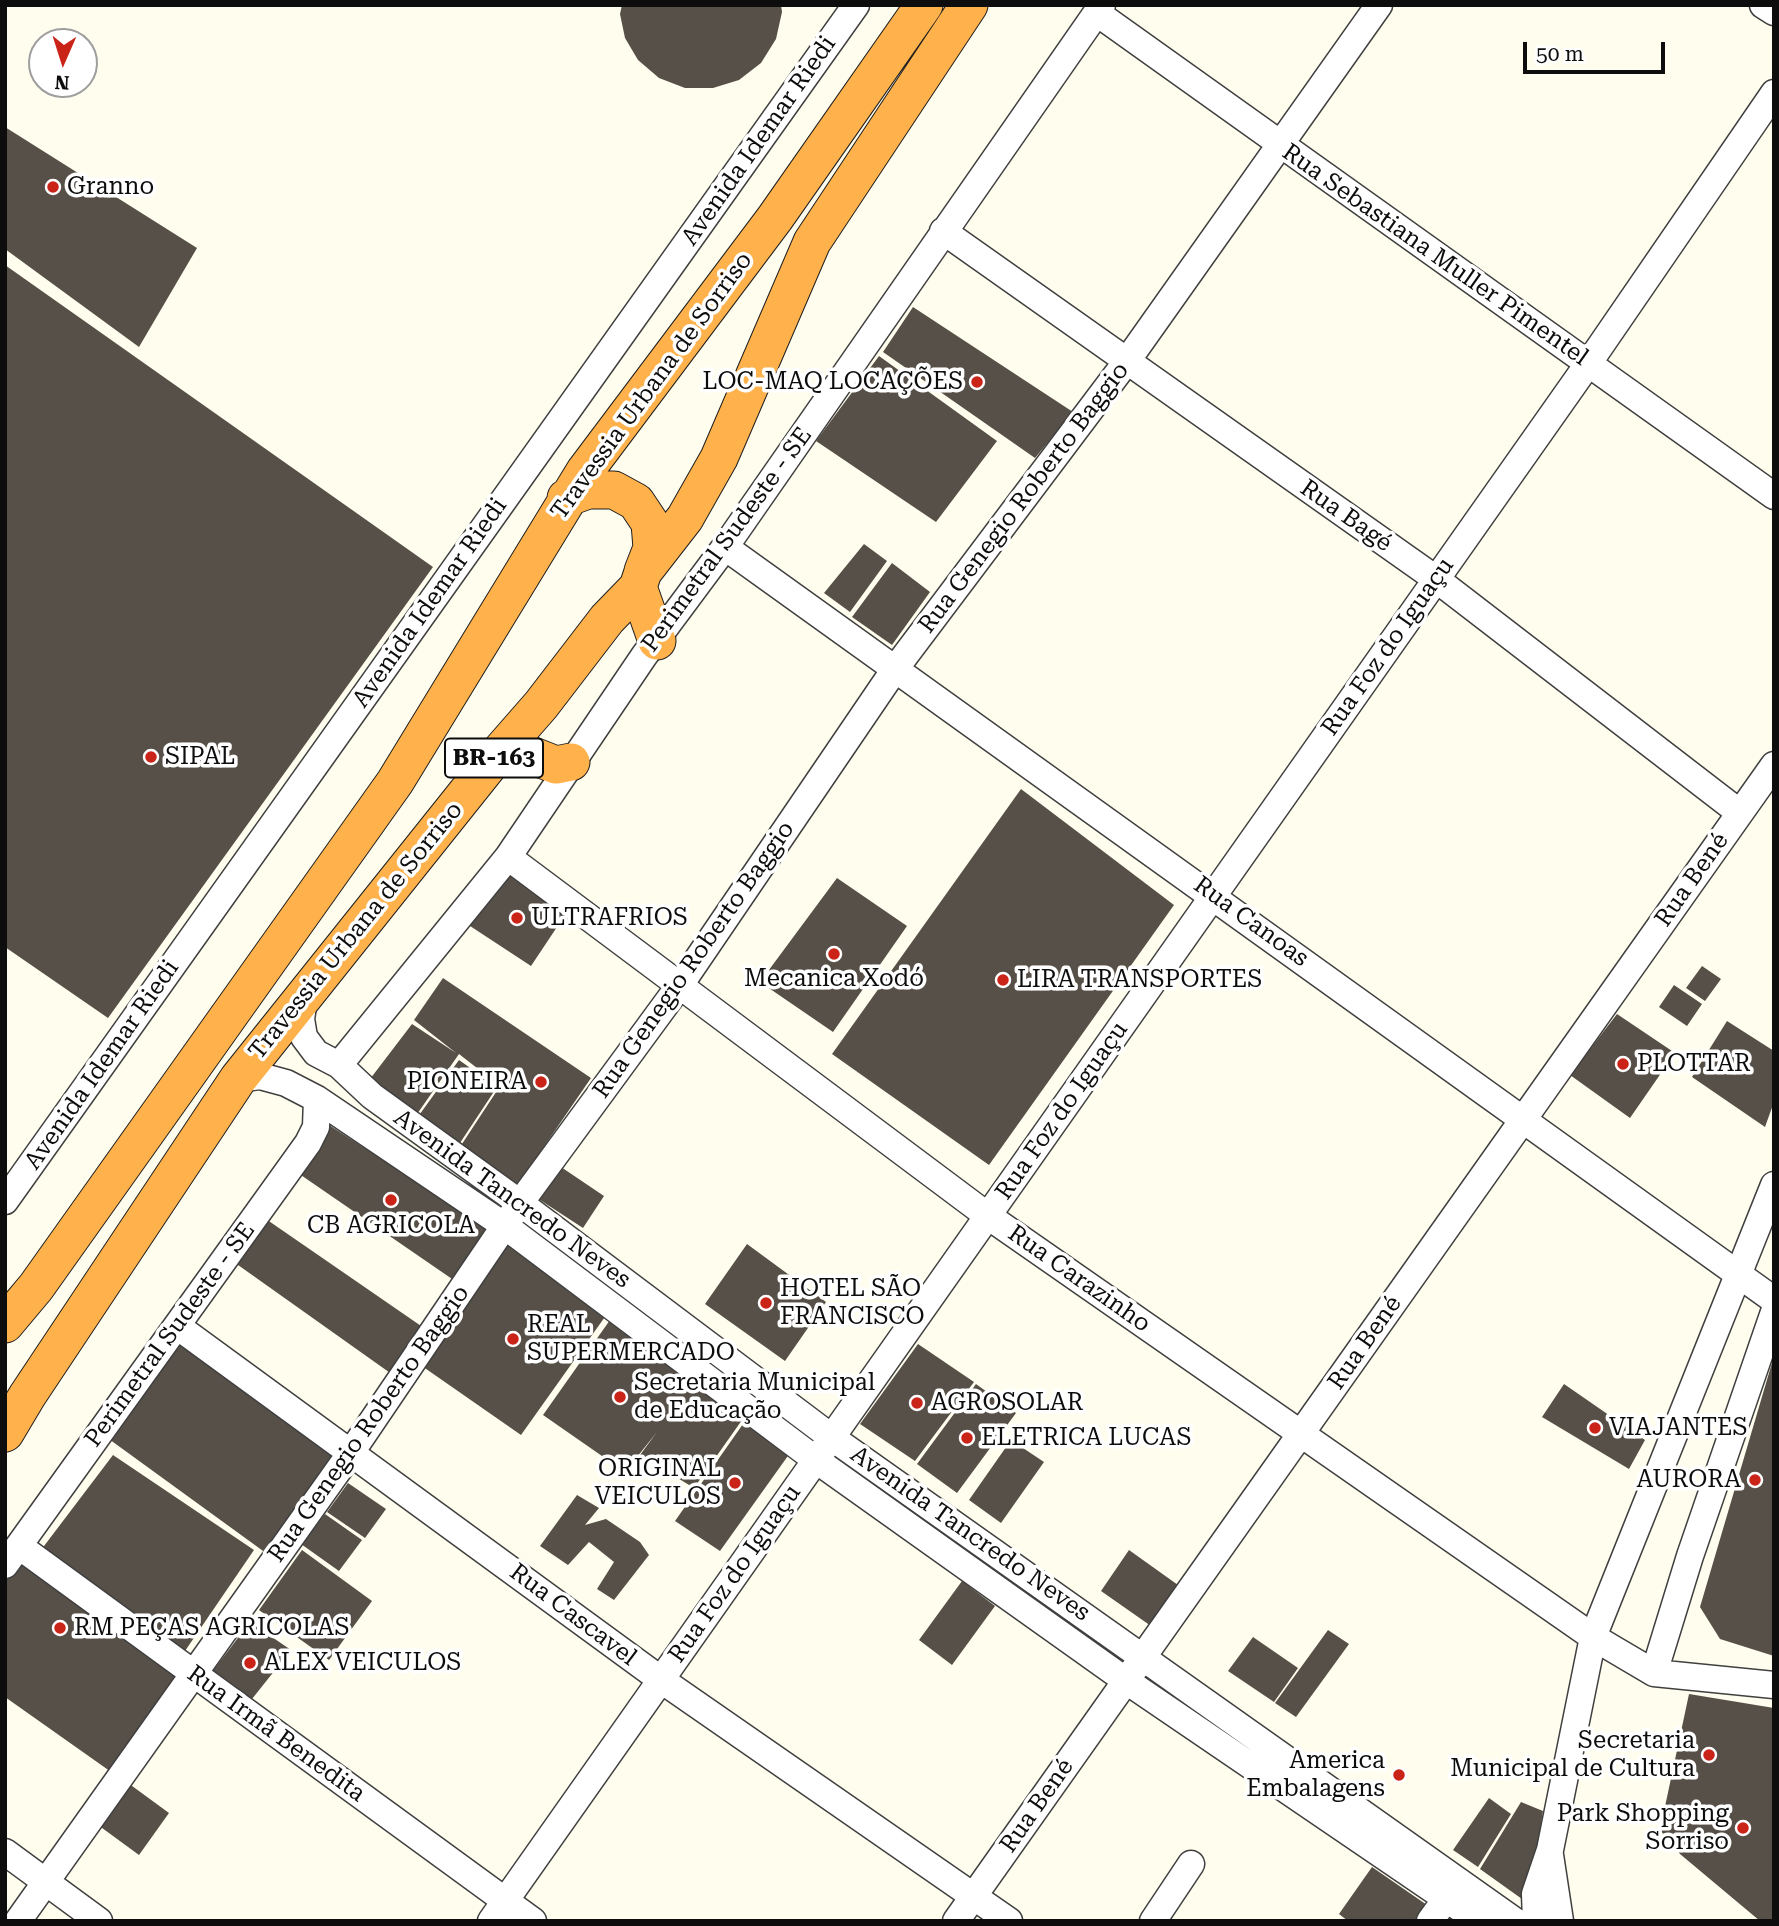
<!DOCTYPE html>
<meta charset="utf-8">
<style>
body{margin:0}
#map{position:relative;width:1779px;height:1926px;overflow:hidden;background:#fffded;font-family:"Roboto Serif",serif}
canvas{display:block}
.frame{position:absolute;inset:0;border:7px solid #0d0d0d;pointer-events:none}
.north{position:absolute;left:28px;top:28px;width:70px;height:70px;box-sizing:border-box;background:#fff;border:2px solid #9e9e9e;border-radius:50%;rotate:183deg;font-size:19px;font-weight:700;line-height:28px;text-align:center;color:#0d0d0d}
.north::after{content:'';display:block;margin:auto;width:24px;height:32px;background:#ca2318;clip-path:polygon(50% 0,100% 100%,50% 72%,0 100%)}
.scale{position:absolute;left:1523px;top:42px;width:142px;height:32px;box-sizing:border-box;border:4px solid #0d0d0d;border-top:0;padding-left:9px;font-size:21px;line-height:24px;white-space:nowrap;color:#0d0d0d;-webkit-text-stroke:5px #fff;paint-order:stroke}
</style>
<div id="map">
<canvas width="1779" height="1926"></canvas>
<div class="frame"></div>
<div class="north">N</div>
<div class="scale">50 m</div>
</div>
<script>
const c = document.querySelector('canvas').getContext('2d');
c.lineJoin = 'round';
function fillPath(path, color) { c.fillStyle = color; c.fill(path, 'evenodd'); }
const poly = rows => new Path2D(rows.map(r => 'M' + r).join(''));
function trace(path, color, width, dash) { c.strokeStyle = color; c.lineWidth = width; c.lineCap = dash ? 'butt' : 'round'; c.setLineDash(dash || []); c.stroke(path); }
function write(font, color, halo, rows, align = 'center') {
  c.font = font + ' "Roboto Serif",serif'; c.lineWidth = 7; c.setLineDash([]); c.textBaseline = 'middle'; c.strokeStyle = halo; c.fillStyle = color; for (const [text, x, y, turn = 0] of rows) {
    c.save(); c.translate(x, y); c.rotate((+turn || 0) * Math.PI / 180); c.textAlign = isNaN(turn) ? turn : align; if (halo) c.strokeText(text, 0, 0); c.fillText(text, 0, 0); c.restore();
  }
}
const building = poly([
 [622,5,781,5,782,12,776,39,761,63,739,80,713,88,685,88,659,78,638,60,625,38,620,14],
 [5,127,197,248,139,347,5,249],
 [5,265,433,567,108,1018,5,947],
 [913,307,1073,412,1035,458,883,352],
 [879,356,997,441,936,522,816,441],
 [864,544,887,561,850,612,824,593],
 [892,563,930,592,892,645,852,617],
 [1021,789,1174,905,989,1165,832,1054],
 [508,870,567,912,531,966,467,924],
 [837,878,907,926,833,1032,760,982],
 [1702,966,1721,979,1705,1001,1686,988],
 [443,978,591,1078,517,1186,460,1147,500,1086,459,1054,415,1117,367,1083,412,1024,456,1053,414,1020],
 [1674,985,1702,1004,1687,1026,1659,1007],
 [1617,1014,1675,1053,1630,1118,1570,1075],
 [1727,1021,1774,1051,1774,1102,1765,1127,1692,1077],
 [459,1060,497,1087,458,1146,417,1118],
 [329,1125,489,1229,455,1281,295,1171],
 [561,1167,604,1196,583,1228,537,1198],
 [263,1217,424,1328,393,1375,231,1260],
 [506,1241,607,1314,521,1435,419,1364],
 [747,1244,826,1302,785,1361,705,1304],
 [610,1320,747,1413,694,1488,640,1455,657,1432,625,1472,543,1415],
 [175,1335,342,1452,270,1556,102,1434],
 [918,1344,974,1382,915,1461,860,1424],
 [1774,1356,1774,1656,1720,1639,1700,1607],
 [976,1384,1016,1413,957,1493,917,1464],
 [1564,1384,1645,1440,1629,1469,1542,1417],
 [750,1414,795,1446,720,1551,675,1521],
 [1011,1440,1044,1462,1001,1523,969,1500],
 [113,1455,254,1550,185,1651,41,1550],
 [348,1483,386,1509,365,1538,327,1512],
 [577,1495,599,1508,585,1525,606,1519,640,1542,649,1555,614,1600,597,1589,614,1562,589,1542,568,1565,540,1546],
 [325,1514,362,1540,339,1571,301,1544],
 [302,1550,372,1601,329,1660,259,1610],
 [1129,1550,1178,1585,1151,1626,1101,1591],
 [18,1559,185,1680,114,1774,5,1697,5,1577],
 [962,1581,995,1606,952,1665,919,1640],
 [250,1622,291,1650,248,1704,209,1676],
 [1328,1630,1349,1644,1296,1717,1275,1703],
 [1253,1637,1298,1668,1274,1702,1228,1671],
 [1689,1694,1774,1708,1774,1921,1760,1921,1680,1854,1660,1830],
 [128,1783,169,1813,139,1855,98,1825],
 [1489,1798,1511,1814,1478,1867,1453,1850],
 [1521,1802,1543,1811,1529,1904,1480,1869],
 [1372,1867,1427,1905,1416,1921,1348,1921,1339,1914]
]);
const minor = poly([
 [1763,5,1774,12],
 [1097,13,1774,496],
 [943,231,1436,579,1740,813],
 [725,547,1774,1300],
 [508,857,988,1216,1593,1637,1654,1673,1774,1685],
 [305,993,301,1019,304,1037,316,1053,339,1065,372,1096,520,1203,831,1437,1515,1921],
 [339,1065,508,857,644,656,725,547,1102,5],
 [238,1079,260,1076,286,1083,317,1099,505,1226,816,1460,1125,1680,1479,1921],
 [5,1201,856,5],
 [177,1326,660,1679,1009,1921],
 [19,1546,533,1921],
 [5,1565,308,1143,316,1127,317,1099],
 [1654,1673,1690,1556,1774,1312],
 [5,1852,99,1921],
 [1550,1855,1560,1921],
 [18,1921,352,1451,520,1203,680,985,895,669,1127,361,1379,5],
 [491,1921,1588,364,1774,93],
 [956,1921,1774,765],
 [1153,1921,1191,1864],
 [1430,1921,1446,1899],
 [1536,1921,1535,1894,1550,1850,1593,1637,1774,1185]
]);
const highway = poly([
 [566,498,588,490,614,490,636,502,650,523,652,548,643,571],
 [638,587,657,641],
 [492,761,518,754,531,755,556,765,571,762],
 [5,1324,36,1287,395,782,585,471,775,218,924,5],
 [5,1433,27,1396,238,1079,492,761,541,705,607,619,638,587,643,572,685,518,719,458,812,242,969,5]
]);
const markers = [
 [53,187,7,"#ca2318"],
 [977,382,7,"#ca2318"],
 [151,757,7,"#ca2318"],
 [517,918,7,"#ca2318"],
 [834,954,7,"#ca2318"],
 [1003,980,7,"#ca2318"],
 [1623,1064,7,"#ca2318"],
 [541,1082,7,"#ca2318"],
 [391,1200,7,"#ca2318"],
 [766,1303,7,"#ca2318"],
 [513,1339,7,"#ca2318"],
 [620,1397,7,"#ca2318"],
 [917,1403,7,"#ca2318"],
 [1595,1428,7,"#ca2318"],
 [967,1438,7,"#ca2318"],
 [1755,1480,7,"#ca2318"],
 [735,1483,7,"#ca2318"],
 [60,1628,7,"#ca2318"],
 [250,1663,7,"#ca2318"],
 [1709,1755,7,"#ca2318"],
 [1399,1775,7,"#ca2318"],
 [1743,1828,7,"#ca2318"]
];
const shields = [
 [494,758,98]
];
const shieldNames = [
 ["BR-163",494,758]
];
const streetNames = [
 ["Avenida Idemar Riedi",759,141,-55],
 ["Rua Sebastiana Muller Pimentel",1435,255,35],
 ["Travessia Urbana de Sorriso",652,386,-54],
 ["Rua Genegio Roberto Baggio",1024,498,-53],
 ["Rua Bagé",1346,516,35],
 ["Perimetral Sudeste - SE",727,540,-54],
 ["Avenida Idemar Riedi",430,603,-55],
 ["Rua Foz do Iguaçu",1388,647,-55],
 ["Rua Bené",1692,880,-55],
 ["Rua Canoas",1251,922,36],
 ["Travessia Urbana de Sorriso",356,931,-51],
 ["Rua Genegio Roberto Baggio",694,960,-55],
 ["Avenida Idemar Riedi",102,1065,-55],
 ["Rua Foz do Iguaçu",1062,1111,-55],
 ["Avenida Tancredo Neves",512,1199,36],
 ["Rua Carazinho",1079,1279,35],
 ["Perimetral Sudeste - SE",170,1335,-54],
 ["Rua Bené",1365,1343,-55],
 ["Rua Genegio Roberto Baggio",369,1424,-55],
 ["Avenida Tancredo Neves",970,1534,35],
 ["Rua Foz do Iguaçu",735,1574,-55],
 ["Rua Cascavel",573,1615,37],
 ["Rua Irmã Benedita",276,1734,36],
 ["Rua Bené",1037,1806,-55]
];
const poiNames = [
 ["Granno",67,187],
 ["LOC-MAQ LOCAÇÕES",963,382,"right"],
 ["SIPAL",165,757],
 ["ULTRAFRIOS",531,918],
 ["Mecanica Xodó",834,979,"center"],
 ["LIRA TRANSPORTES",1017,980],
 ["PLOTTAR",1637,1064],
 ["PIONEIRA",527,1082,"right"],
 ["CB AGRICOLA",391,1226,"center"],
 ["HOTEL SÃO",780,1289],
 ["FRANCISCO",780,1317],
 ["REAL",527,1325],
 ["SUPERMERCADO",527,1353],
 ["Secretaria Municipal",634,1383],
 ["de Educação",634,1411],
 ["AGROSOLAR",931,1403],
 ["VIAJANTES",1609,1428],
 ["ELETRICA LUCAS",981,1438],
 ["ORIGINAL",721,1469,"right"],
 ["VEICULOS",721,1497,"right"],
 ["AURORA",1741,1480,"right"],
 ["RM PEÇAS AGRICOLAS",74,1628],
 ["ALEX VEICULOS",264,1663],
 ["Secretaria",1695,1741,"right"],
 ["Municipal de Cultura",1695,1769,"right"],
 ["America",1385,1761,"right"],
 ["Embalagens",1385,1789,"right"],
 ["Park Shopping",1729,1814,"right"],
 ["Sorriso",1729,1842,"right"]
];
fillPath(building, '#575048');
trace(minor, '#404040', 29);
trace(highway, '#1e1e1e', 39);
trace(minor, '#fff', 26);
trace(highway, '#ffb14b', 37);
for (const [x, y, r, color] of markers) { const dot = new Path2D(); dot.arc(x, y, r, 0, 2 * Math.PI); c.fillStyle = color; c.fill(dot); trace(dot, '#fff', 2.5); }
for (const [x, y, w] of shields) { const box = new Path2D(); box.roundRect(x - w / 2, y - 19.5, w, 39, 5); c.fillStyle = '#fff'; c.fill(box); trace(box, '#0d0d0d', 2); }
write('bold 23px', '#0d0d0d', null, shieldNames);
write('24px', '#0d0d0d', '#fff', streetNames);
write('24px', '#0d0d0d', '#fff', poiNames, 'left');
</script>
